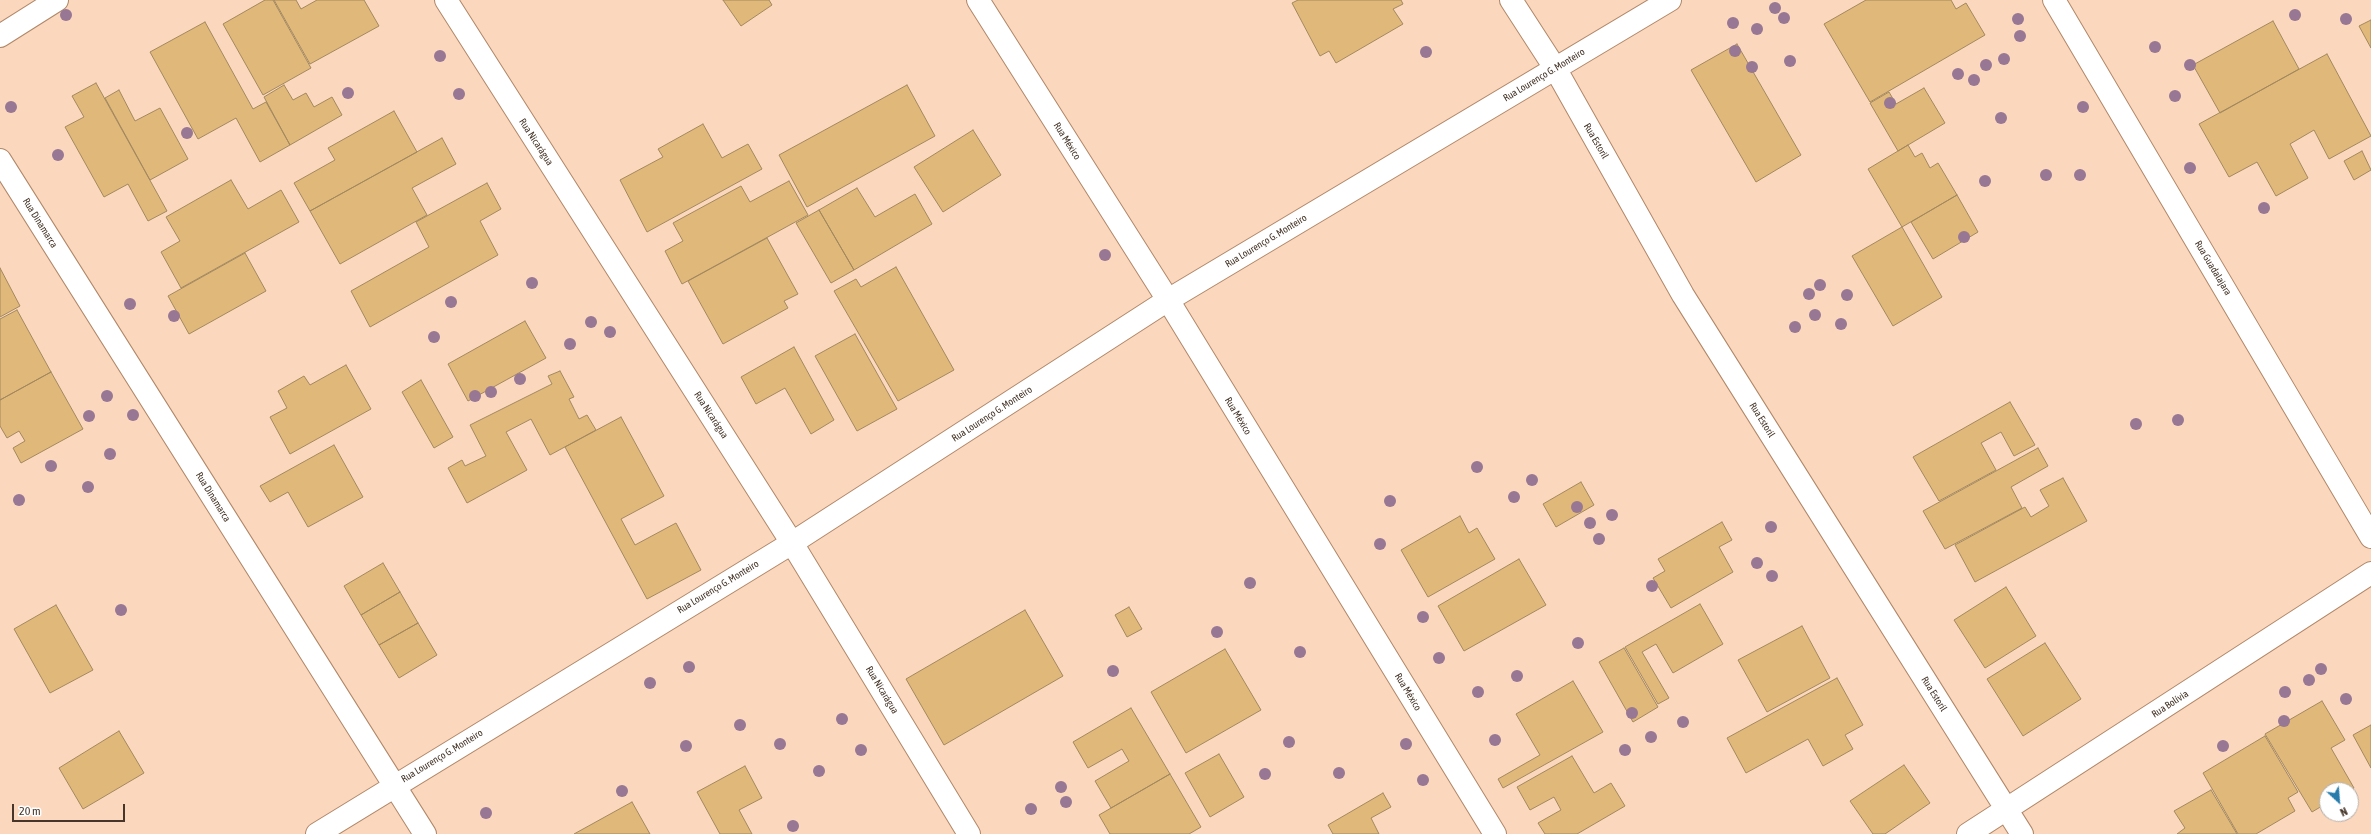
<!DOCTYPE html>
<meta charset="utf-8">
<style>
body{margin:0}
#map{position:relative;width:2371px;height:834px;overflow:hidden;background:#fbd7bd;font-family:"Asap Condensed",sans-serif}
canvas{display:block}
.north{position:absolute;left:2319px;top:782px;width:40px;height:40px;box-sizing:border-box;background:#fff;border:1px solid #b5aea9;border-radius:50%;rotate:154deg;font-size:11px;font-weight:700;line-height:16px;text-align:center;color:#463528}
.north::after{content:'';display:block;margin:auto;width:14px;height:18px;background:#277cab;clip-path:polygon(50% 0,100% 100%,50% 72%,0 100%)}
.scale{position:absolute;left:12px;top:804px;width:113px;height:18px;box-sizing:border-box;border:2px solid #463528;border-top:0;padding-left:5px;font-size:12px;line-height:14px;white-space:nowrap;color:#463528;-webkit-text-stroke:3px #fff;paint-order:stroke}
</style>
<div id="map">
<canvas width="2371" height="834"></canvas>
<div class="north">N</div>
<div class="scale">20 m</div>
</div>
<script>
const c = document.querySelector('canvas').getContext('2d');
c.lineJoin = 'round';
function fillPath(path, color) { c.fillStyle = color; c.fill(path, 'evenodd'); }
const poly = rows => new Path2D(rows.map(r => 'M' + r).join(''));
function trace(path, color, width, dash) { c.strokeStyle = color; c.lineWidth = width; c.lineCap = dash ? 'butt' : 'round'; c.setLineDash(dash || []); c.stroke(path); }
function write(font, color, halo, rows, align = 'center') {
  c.font = font + ' "Asap Condensed",sans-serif'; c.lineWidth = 3.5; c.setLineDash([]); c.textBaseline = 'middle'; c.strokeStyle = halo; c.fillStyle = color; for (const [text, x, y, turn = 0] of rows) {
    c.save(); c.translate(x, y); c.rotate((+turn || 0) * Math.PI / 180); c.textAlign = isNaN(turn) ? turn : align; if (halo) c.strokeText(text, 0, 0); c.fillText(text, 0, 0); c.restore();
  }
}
const building = poly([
 [265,0,273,0,311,68,263,95,223,24,265,0],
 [274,0,296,0,301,9,317,0,364,0,379,26,310,64,274,0],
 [723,0,769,0,772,5,741,26,723,0],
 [1298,0,1401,0,1403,4,1393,9,1403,24,1336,63,1329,51,1320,56,1292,3,1298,0],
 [1866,0,1951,0,1956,9,1966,3,1985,35,1870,102,1824,24,1866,0],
 [2371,20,2371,48,2359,26,2371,20],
 [2273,21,2299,69,2220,113,2193,65,2273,21],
 [205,22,253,109,266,102,290,145,260,162,236,118,198,139,150,52,205,22],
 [1737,44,1801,155,1756,182,1691,70,1737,44],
 [2327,54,2371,136,2329,159,2314,130,2290,144,2308,178,2276,196,2257,162,2229,177,2199,124,2327,54],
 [96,83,167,211,148,221,128,184,104,197,65,127,84,117,72,96,96,83],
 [284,85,293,100,306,93,314,107,332,97,342,115,290,145,264,97,284,85],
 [907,85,935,136,807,207,779,155,907,85],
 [1924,88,1945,123,1898,151,1870,103,1889,92,1896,104,1924,88],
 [119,90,135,121,160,108,188,159,150,180,105,98,119,90],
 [394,111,417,152,310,211,294,183,335,160,328,148,394,111],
 [703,124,722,158,748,144,762,169,647,232,620,180,663,157,658,149,703,124],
 [973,130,1001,175,943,212,914,167,973,130],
 [442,138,456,164,412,188,427,215,340,264,310,211,442,138],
 [1908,145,1915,157,1922,153,1930,168,1938,163,1957,195,1902,227,1868,169,1908,145],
 [2362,151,2371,170,2354,180,2344,161,2362,151],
 [231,180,248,209,281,190,299,222,181,288,161,252,180,241,166,217,231,180],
 [789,181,808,215,682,284,665,251,683,241,673,223,741,186,750,202,789,181],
 [487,183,501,209,480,221,498,255,370,327,351,291,429,247,416,222,487,183],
 [857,188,875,217,915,194,932,224,854,270,819,210,857,188],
 [1957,195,1978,232,1933,259,1911,222,1957,195],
 [819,210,854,270,831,283,796,223,819,210],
 [1902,227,1942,297,1893,326,1852,256,1902,227],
 [767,238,798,294,784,301,788,308,723,344,688,281,767,238],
 [245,253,266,291,189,334,168,296,245,253],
 [896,267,954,370,898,401,834,291,856,279,861,287,896,267],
 [0,268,20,306,0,317,0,268],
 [17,310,51,372,0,400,0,319,17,310],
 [525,321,546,358,468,401,448,364,525,321],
 [855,334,897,409,857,431,815,356,855,334],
 [794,347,834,420,811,434,785,388,756,404,741,377,794,347],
 [346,365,371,409,290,454,270,417,287,408,278,391,304,376,310,385,346,365],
 [560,371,574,397,569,399,579,419,587,415,596,430,550,455,531,419,506,432,527,470,467,503,448,468,462,460,465,466,486,456,470,425,552,384,548,376,560,371],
 [51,372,83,429,21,463,13,448,25,441,19,431,7,438,0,426,0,400,51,372],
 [421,380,453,437,434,448,402,392,421,380],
 [2010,402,2035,445,2014,456,2001,432,1981,443,1996,470,1939,501,1913,457,2010,402],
 [621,417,664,496,621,519,635,545,676,523,701,570,647,599,565,447,621,417],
 [334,445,363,497,308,527,288,492,270,502,260,486,334,445],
 [2038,448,2048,466,2011,487,2022,508,1945,549,1923,511,2038,448],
 [2063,478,2087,521,1975,582,1955,545,2025,507,2031,517,2049,506,2040,490,2063,478],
 [1581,482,1594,505,1556,527,1543,504,1581,482],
 [1460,516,1469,533,1477,528,1495,559,1428,597,1401,550,1460,516],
 [1722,522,1732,540,1719,547,1733,572,1671,608,1653,578,1665,571,1658,559,1722,522],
 [1519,559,1546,605,1464,651,1438,606,1519,559],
 [383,563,400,592,361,615,344,586,383,563],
 [2006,587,2036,636,1985,668,1954,620,2006,587],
 [400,592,418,623,379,645,361,615,400,592],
 [1700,604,1723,644,1673,673,1656,644,1642,652,1669,698,1658,704,1625,647,1700,604],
 [56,605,93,670,50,693,14,629,56,605],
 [1129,607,1142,629,1127,637,1115,615,1129,607],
 [1025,610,1063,676,944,745,906,679,1025,610],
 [418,623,437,655,399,678,379,645,418,623],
 [1802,626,1830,678,1767,712,1738,660,1802,626],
 [2045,643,2081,699,2023,736,1987,679,2045,643],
 [1624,648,1658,707,1633,722,1599,662,1624,648],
 [1225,649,1261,710,1186,753,1151,692,1225,649],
 [1837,678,1863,725,1845,735,1853,749,1823,766,1808,739,1746,773,1727,738,1837,678],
 [1573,681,1603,732,1503,788,1498,779,1540,755,1516,714,1573,681],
 [2322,701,2345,740,2331,748,2354,788,2350,790,2327,790,2327,803,2312,812,2265,734,2322,701],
 [1131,708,1170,774,1111,808,1095,781,1129,761,1122,749,1088,768,1073,742,1131,708],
 [2371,725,2371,768,2353,735,2371,725],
 [119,731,144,773,83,809,59,768,119,731],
 [2265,736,2298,792,2288,798,2295,811,2256,834,2238,834,2203,773,2265,736],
 [1219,754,1244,797,1210,817,1185,773,1219,754],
 [1572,756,1594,793,1611,783,1625,806,1577,834,1545,834,1538,823,1561,810,1554,797,1530,810,1517,787,1572,756],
 [1904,765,1930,803,1885,834,1873,834,1850,801,1904,765],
 [745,766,762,798,739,810,752,834,720,834,697,792,745,766],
 [1170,774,1201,827,1189,834,1110,834,1099,815,1170,774],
 [2211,790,2237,834,2177,834,2185,828,2174,811,2211,790],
 [1383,793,1391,807,1371,818,1379,834,1333,834,1328,825,1383,793],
 [632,802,650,834,574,834,632,802]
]);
const minor = poly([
 [446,0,792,543,969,834],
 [1511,0,1555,68,1683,295,2022,834],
 [2054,0,2371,537],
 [0,36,57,0],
 [0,160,425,834],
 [317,834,792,543,1168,300,1670,0],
 [1968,834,2371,573]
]);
const major = poly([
 [978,0,1168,300,1495,834]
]);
const trees = [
 [1775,8],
 [66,15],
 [2295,15],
 [1784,18],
 [2018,19],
 [2346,19],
 [1733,23],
 [1757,29],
 [2020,36],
 [2155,47],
 [1735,51],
 [1426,52],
 [440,56],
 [2004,59],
 [1790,61],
 [1986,65],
 [2190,65],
 [1752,67],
 [1958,74],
 [1974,80],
 [348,93],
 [459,94],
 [2175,96],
 [1890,103],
 [11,107],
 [2083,107],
 [2001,118],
 [187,133],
 [58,155],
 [2190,168],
 [2046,175],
 [2080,175],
 [1985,181],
 [2264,208],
 [1964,237],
 [1105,255],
 [532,283],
 [1820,285],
 [1809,294],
 [1847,295],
 [451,302],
 [130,304],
 [1815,315],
 [174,316],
 [591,322],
 [1841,324],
 [1795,327],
 [610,332],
 [434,337],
 [570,344],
 [520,379],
 [491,392],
 [107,396],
 [475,396],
 [133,415],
 [89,416],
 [2178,420],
 [2136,424],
 [110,454],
 [51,466],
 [1477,467],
 [1532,480],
 [88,487],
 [1514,497],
 [19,500],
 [1390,501],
 [1577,507],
 [1612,515],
 [1590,523],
 [1771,527],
 [1599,539],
 [1380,544],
 [1757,563],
 [1772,576],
 [1250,583],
 [1652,586],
 [121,610],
 [1423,617],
 [1217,632],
 [1578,643],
 [1300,652],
 [1439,658],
 [689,667],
 [2321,669],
 [1113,671],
 [1517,676],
 [2309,680],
 [650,683],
 [1478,692],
 [2285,692],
 [2346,699],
 [1632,713],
 [842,719],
 [2284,721],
 [1683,722],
 [740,725],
 [1651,737],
 [1495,740],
 [1289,742],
 [780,744],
 [1406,744],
 [686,746],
 [2223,746],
 [861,750],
 [1625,750],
 [819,771],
 [1339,773],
 [1265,774],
 [1423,780],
 [1061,787],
 [622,791],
 [1066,802],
 [1031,809],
 [486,813],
 [793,826]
];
const streetNames = [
 ["Rua Lourenço G. Monteiro",1544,75,-31],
 ["Rua México",1067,141,58],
 ["Rua Estoril",1596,141,60],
 ["Rua Nicarágua",536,142,57],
 ["Rua Dinamarca",40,223,58],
 ["Rua Lourenço G. Monteiro",1266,241,-31],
 ["Rua Guadalajara",2213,268,59],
 ["Rua Lourenço G. Monteiro",992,414,-33],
 ["Rua Nicarágua",711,415,57],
 ["Rua México",1238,416,59],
 ["Rua Estoril",1762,420,58],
 ["Rua Dinamarca",213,497,58],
 ["Rua Lourenço G. Monteiro",718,587,-31],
 ["Rua Nicarágua",882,690,59],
 ["Rua México",1408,692,59],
 ["Rua Estoril",1934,694,58],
 ["Rua Bolívia",2170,704,-33],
 ["Rua Lourenço G. Monteiro",442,756,-31]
];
fillPath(building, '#e0b87a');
trace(building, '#a3885e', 1);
trace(minor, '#b08768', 24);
trace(major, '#b08768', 24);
trace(minor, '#fff', 22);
trace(major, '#fff', 22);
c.fillStyle = '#977794';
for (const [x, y] of trees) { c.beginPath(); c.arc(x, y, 6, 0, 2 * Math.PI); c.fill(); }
write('10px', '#463528', '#fff', streetNames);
</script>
